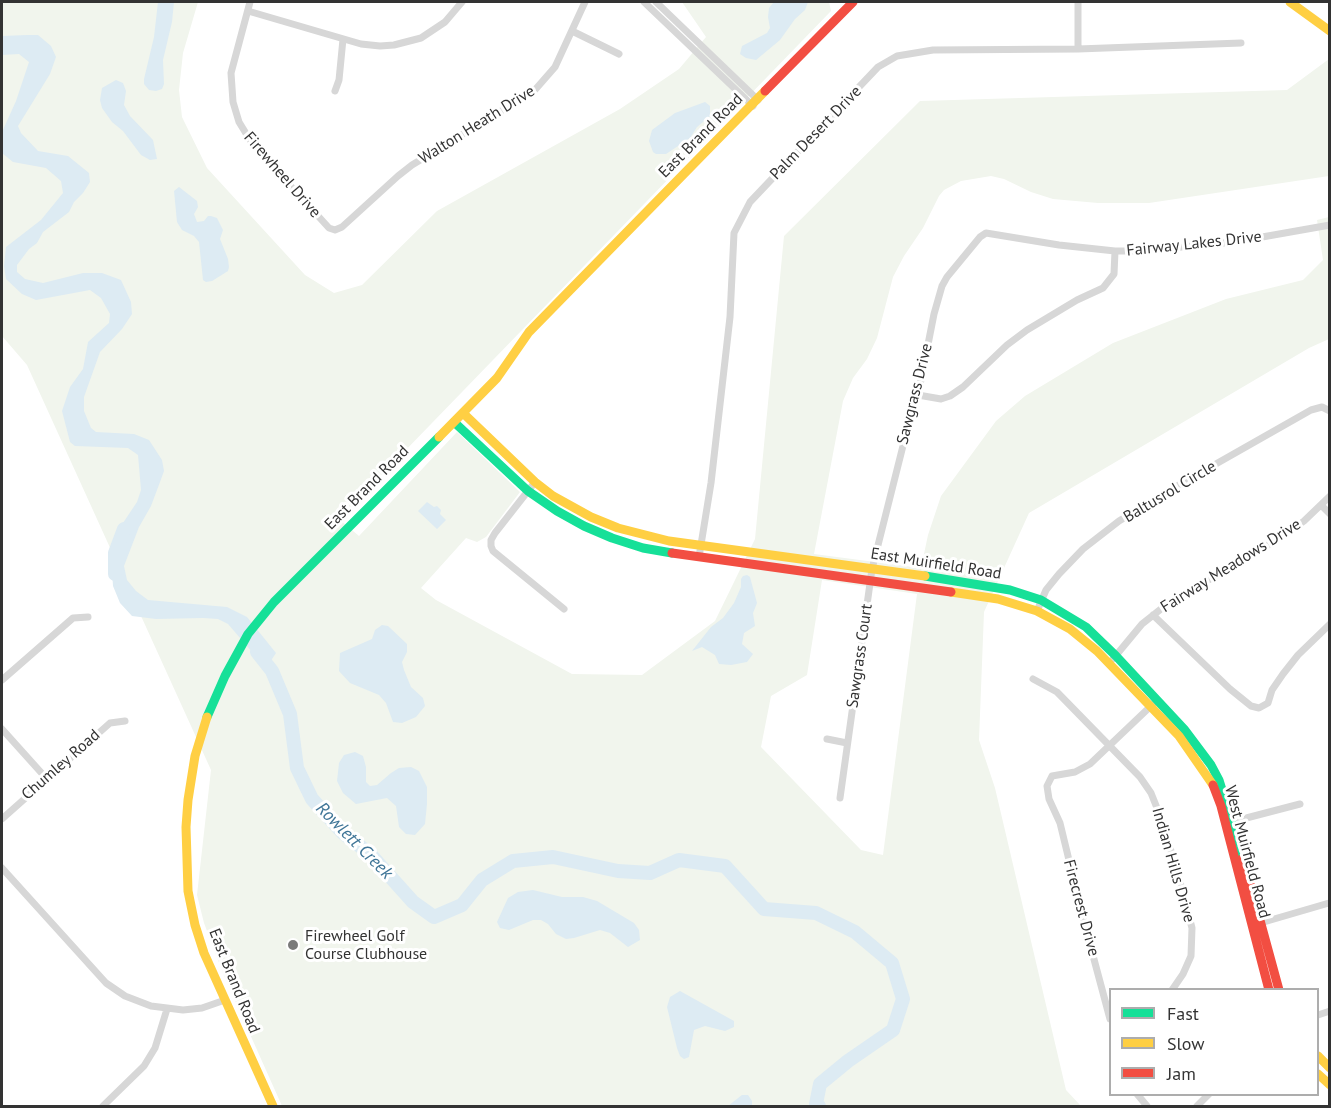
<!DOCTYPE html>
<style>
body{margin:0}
#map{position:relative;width:1331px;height:1108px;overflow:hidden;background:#fff;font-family:"PT Sans",sans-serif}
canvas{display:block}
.frame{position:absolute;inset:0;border:3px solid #333;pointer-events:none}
.legend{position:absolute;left:1109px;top:988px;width:210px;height:108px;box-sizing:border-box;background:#fff;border:2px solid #adadad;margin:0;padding:8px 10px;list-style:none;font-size:18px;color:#333}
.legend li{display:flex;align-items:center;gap:12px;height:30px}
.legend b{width:30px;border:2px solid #adadad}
</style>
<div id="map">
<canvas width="1331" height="1108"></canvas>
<div class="frame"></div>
<ul class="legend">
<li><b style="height:8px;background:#16e098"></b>Fast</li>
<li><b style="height:8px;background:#ffcf43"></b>Slow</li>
<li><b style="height:8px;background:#f24e42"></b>Jam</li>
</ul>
</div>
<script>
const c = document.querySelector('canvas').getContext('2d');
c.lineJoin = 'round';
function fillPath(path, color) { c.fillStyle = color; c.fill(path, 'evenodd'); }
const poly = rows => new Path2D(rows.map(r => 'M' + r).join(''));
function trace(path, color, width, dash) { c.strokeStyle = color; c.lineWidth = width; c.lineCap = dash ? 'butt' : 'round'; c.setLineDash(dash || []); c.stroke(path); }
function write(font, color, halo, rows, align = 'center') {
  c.font = font + ' "PT Sans",sans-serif'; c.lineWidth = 6; c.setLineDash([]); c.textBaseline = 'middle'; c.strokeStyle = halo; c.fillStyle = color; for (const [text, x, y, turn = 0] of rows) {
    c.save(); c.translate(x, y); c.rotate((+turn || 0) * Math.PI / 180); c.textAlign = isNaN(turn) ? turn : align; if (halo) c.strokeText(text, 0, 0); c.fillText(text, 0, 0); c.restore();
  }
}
const green = poly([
 [2,2,198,2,183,53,179,90,182,117,207,168,305,275,334,293,362,285,437,211,620,109,679,69,706,37,682,2,829,2,831,11,339,519,359,536,457,432,520,492,486,537,477,542,466,538,421,588,436,600,572,674,642,675,715,621,755,539,784,236,920,101,1287,90,1329,59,1329,176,1149,203,1098,203,1053,199,1031,192,1004,179,991,176,961,181,944,190,939,196,923,228,904,256,893,277,877,338,867,359,853,378,843,401,814,554,921,568,928,535,941,496,996,421,1025,396,1113,343,1226,299,1303,280,1323,260,1317,220,1329,217,1329,339,1309,348,1029,513,984,612,979,740,995,788,1066,1090,1081,1106,282,1106,224,976,204,923,197,895,211,770,27,365,2,336],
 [822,580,917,594,883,855,861,850,761,747,771,696,807,675]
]);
const water = poly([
 [158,2,174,2,172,22,163,60,164,84,162,89,156,91,149,90,144,84,144,79,154,37],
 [774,2,808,2,805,10,795,19,780,40,756,60,746,58,740,54,742,46,767,33,770,28,768,17,769,8],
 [27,35,38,35,51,46,56,57,50,74,18,126,21,133,38,151,68,156,89,173,90,182,83,193,74,202,69,212,43,232,37,243,29,249,17,265,17,272,25,279,43,283,83,273,102,273,121,280,131,302,132,314,122,329,100,352,84,397,84,411,91,428,96,432,134,434,149,440,162,460,164,471,160,482,151,506,139,527,124,566,127,580,136,591,148,600,227,607,247,617,276,653,266,668,228,624,218,619,203,618,156,619,132,616,120,603,113,586,112,571,123,523,137,502,141,490,138,455,128,448,75,446,70,442,62,411,70,387,83,369,88,342,109,323,110,314,101,298,90,290,36,300,22,294,6,279,4,266,6,247,41,220,63,193,61,181,46,168,13,162,2,153,2,132,16,101,29,62,19,54,2,55,2,36],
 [116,80,123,83,126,91,124,105,130,116,153,140,157,159,150,160,141,155,123,131,112,122,102,108,100,100,102,88],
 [705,102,710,106,710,116,697,127,690,138,666,154,656,154,653,152,649,141,652,130,675,113],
 [179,187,197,201,198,207,194,214,197,222,204,221,208,216,211,216,217,218,223,230,220,239,228,259,229,267,228,271,212,281,206,282,203,280,199,242,194,236,182,230,177,222,174,191],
 [427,502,434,507,437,506,441,510,440,514,446,520,437,529,418,511],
 [747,575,750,577,757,603,753,613,755,626,744,633,742,644,753,654,747,662,731,665,719,664,715,655,702,647,692,651,711,627,723,618,734,603,741,587,741,579,743,576],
 [382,625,388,626,407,644,407,652,402,662,404,670,411,687,423,698,425,706,416,717,402,723,393,722,386,703,379,695,350,683,339,671,340,653,372,639,375,630],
 [355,752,363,756,366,767,366,782,370,786,377,785,391,773,399,768,411,767,419,771,427,787,427,804,425,824,415,835,406,834,399,827,396,806,387,798,356,804,343,793,337,781,339,763,344,755],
 [533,890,562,897,583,897,597,901,634,923,639,930,640,940,628,947,610,933,600,930,574,938,566,939,556,934,548,924,541,920,533,920,509,930,500,928,497,922,508,898,518,892],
 [680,991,734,1021,734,1027,725,1031,705,1026,694,1030,689,1057,684,1059,680,1056,677,1048,667,1007,670,997],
 [742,1095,748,1095,752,1101,752,1106,728,1106]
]);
const river = poly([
 [115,574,115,553,124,529],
 [257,652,272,671,290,714,297,768,312,799,343,833,370,854,413,902,434,917,462,905,482,880,513,861,553,857,618,871,650,873,679,860,725,866,764,909,816,913,855,932,892,963,903,999,893,1030,848,1061,820,1084,816,1104,819,1106]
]);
const street = poly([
 [250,2,231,73,233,102,239,122,250,140,267,160,329,228,335,230,342,227,398,176,412,165,534,91,555,67,585,2],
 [644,2,753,106],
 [656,2,758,100],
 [1078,2,1078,49],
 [248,11,361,44,380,46,394,45,421,38,445,22,462,2],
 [572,31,619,54],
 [335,91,339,80,343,39],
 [918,395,941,399,950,396,963,387,1007,345,1027,330,1077,300,1103,288,1114,274,1115,251],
 [535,482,495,533,491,540,491,546,493,551,564,609],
 [1321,505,1330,514],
 [699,557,711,483,730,317,734,233,750,202,878,67,897,56,933,50,1078,49,1241,43],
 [1037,611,1046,590,1059,574,1083,549,1119,521,1170,490,1311,410,1322,407,1330,411],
 [1153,615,1230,689,1251,706,1259,708,1268,703,1272,690,1283,674,1298,655,1330,624],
 [1113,659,1142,624,1166,605,1285,535,1304,521,1330,496],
 [1033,679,1057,692,1140,777,1151,793,1161,818,1178,874,1192,928,1191,956,1183,974,1172,990],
 [2,680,73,618,88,617],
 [2,729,46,778],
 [827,739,847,743],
 [840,798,872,569,911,414,918,395,934,314,942,286,947,277,980,237,986,233,1059,245,1115,251,1140,251,1234,242,1330,225],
 [2,819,110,723,125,721],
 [1231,822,1300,804],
 [2,868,106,983,125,996,151,1006,183,1010,202,1008,225,1000],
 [1257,924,1329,903],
 [1318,1015,1330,1011],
 [1110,1019,1084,922,1060,823,1049,799,1047,786,1052,776,1075,772,1090,764,1153,704],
 [1137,1094,1147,1106],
 [103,1106,144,1066,155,1048,167,1009],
 [1197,1106,1209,1094]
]);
const fast = poly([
 [454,422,528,491,557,511,584,526,612,538,643,548,672,553],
 [925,576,1010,590,1041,600,1086,627,1116,656,1184,729,1211,765,1219,780,1243,858],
 [207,717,225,676,248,634,274,602,439,437]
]);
const slow = poly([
 [1290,2,1330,31],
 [463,413,535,482,553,496,591,517,618,528,669,541,925,576],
 [439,437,497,378,529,332,765,91],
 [951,592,998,599,1037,611,1070,629,1097,651,1179,736,1213,785],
 [207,717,195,756,188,800,186,827,188,891,195,925,204,953,273,1106],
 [1318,1056,1330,1068],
 [1318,1074,1330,1085]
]);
const jam = poly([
 [765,91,853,2],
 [672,553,951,592],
 [1213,785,1221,806,1269,990],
 [1243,858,1279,990]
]);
const markers = [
 [293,945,6,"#7a7a7a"]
];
const streetNames = [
 ["Walton Heath Drive",477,125,-32],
 ["Palm Desert Drive",816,133,-46],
 ["East Brand Road",701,136,-45],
 ["Firewheel Drive",282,175,49],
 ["Fairway Lakes Drive",1194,244,-6],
 ["Sawgrass Drive",915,394,-76],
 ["East Brand Road",367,488,-45],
 ["Baltusrol Circle",1170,492,-31],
 ["East Muirfield Road",936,564,9],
 ["Fairway Meadows Drive",1231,566,-32],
 ["Sawgrass Court",860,656,-82],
 ["Chumley Road",61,765,-41],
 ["West Muirfield Road",1247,852,75],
 ["Indian Hills Drive",1173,865,74],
 ["Firecrest Drive",1081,908,75],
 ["East Brand Road",234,981,68]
];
const poiNames = [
 ["Firewheel Golf",305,936],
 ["Course Clubhouse",305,954]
];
const waterNames = [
 ["Rowlett Creek",354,841,45]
];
fillPath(green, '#f1f5ed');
fillPath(water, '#ddebf3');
trace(river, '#ddebf3', 14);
trace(street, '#d7d7d7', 7);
trace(fast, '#16e098', 9);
trace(slow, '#ffcf43', 9);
trace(jam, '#f24e42', 9);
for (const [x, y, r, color] of markers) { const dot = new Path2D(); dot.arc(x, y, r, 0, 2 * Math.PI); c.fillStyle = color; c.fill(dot); trace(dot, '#fff', 2); }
write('16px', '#333', '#fff', streetNames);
write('16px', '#333', '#fff', poiNames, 'left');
write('italic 18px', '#3f7597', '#fff', waterNames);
</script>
